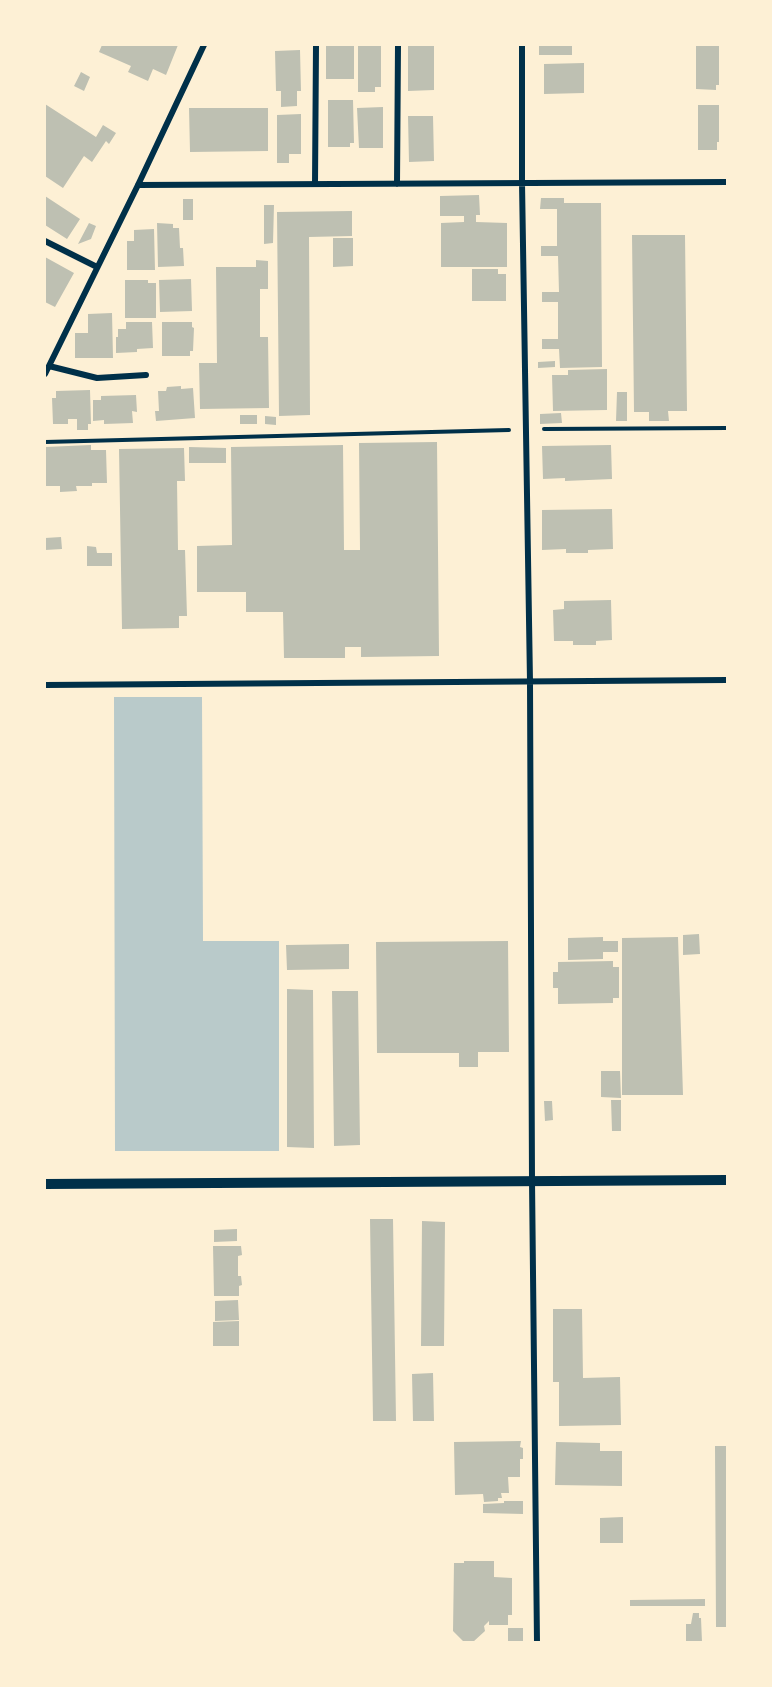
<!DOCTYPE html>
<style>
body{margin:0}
#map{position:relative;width:772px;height:1687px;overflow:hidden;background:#fdf0d5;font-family:"Roboto Condensed",sans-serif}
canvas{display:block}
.frame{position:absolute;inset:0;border:46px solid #fdf0d5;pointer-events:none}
</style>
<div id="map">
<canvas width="772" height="1687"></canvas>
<div class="frame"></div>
</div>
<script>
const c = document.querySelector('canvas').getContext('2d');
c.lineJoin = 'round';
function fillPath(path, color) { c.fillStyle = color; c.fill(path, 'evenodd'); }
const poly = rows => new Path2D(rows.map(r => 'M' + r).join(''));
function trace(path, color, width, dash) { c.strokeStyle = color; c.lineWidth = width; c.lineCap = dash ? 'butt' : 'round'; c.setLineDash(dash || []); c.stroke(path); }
const green = poly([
 [114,697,202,697,203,941,279,941,279,1151,115,1151]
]);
const building = poly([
 [102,45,178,45,166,75,153,69,148,81,128,72,131,66,99,52],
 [326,45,354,45,354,79,326,79],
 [358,45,381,45,381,87,375,87,375,92,358,92],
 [408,45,434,45,434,90,408,91],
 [539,45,572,45,572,55,539,55],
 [696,46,719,46,719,85,716,85,716,90,696,89],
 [300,50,301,91,297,91,297,106,281,107,281,91,276,91,275,51],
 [584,63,584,93,544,94,544,64],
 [81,72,90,77,84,91,74,86],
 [328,100,353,100,354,143,350,143,350,147,328,147],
 [45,104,96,137,103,125,116,133,109,144,106,141,92,162,84,156,63,188,45,176],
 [698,105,719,105,719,142,717,142,717,150,698,150],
 [383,107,383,148,359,148,357,108],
 [189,108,268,108,268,151,190,152],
 [301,114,301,154,289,154,289,163,277,163,277,115],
 [408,116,433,116,434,161,409,162],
 [479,195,480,215,476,215,476,222,507,223,507,267,441,267,441,223,464,222,464,216,440,216,440,196],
 [45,196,80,219,67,239,45,225],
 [541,198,564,198,564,203,601,203,602,367,560,368,559,349,542,349,542,339,558,339,558,302,542,302,542,292,559,292,558,256,541,256,541,246,557,246,557,209,540,209],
 [183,199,193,199,193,220,183,220],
 [264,205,274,205,273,243,264,244],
 [352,211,352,236,309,237,310,415,279,416,277,212],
 [89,223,96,226,91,239,78,244],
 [157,223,173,224,173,228,179,228,180,248,183,248,184,266,158,267],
 [154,229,155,270,127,270,127,241,134,241,134,230],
 [632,235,685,235,687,411,668,411,669,421,649,421,649,412,634,412],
 [333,238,353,238,353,266,333,267],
 [45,257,74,273,55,307,45,302],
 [256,260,268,261,268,289,260,289,260,337,268,337,269,408,200,409,199,363,217,363,216,267,256,267],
 [472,269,498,269,498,274,506,274,506,301,472,301],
 [191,279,192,311,160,312,159,280],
 [125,280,148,280,148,283,156,283,156,318,125,318],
 [112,313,113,358,75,358,75,333,88,333,88,314],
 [126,322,152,322,153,348,137,349,137,352,116,353,116,337,118,337,118,329,126,329],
 [162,322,192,322,192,327,194,328,193,351,190,351,190,356,162,356],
 [555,361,555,367,538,368,538,362],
 [607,369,607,410,553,411,552,375,568,375,568,370],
 [181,386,181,389,193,388,195,418,156,421,155,411,159,411,158,391,166,391,167,387],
 [90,390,91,424,88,424,88,430,77,430,77,419,68,419,68,424,53,424,52,398,56,398,56,391],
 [617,392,627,392,627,421,616,421],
 [136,395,137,412,132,411,133,423,104,424,104,420,93,421,93,400,101,400,101,396],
 [561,413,562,423,540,424,540,414],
 [240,415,257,415,257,424,240,424],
 [265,416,276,417,276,425,265,424],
 [437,442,439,656,361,657,361,647,345,647,345,658,284,658,283,612,246,612,246,592,197,592,197,546,232,545,231,447,343,445,344,550,360,550,359,443],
 [91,445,91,450,106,450,107,483,92,483,92,486,76,486,77,491,60,492,60,486,45,486,45,447],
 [611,445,612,479,565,481,565,478,543,479,542,446],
 [189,447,226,448,226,463,189,463],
 [184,448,185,481,177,481,178,550,185,550,187,616,179,616,179,628,122,629,119,449],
 [612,509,613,549,588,550,588,553,566,553,566,549,542,550,542,510],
 [61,537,62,549,45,550,45,538],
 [87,546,96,547,97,553,112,553,112,566,87,566],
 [611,600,612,640,596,641,596,645,573,645,573,641,554,641,553,610,564,609,564,601],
 [699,934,700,954,683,955,683,935],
 [603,937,603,941,618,941,618,952,603,952,603,959,568,960,568,938],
 [678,937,683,1095,622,1095,622,938],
 [508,941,509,1052,478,1052,478,1067,459,1067,459,1053,377,1053,376,942],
 [349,944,349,969,287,970,286,945],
 [613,961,613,967,619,967,619,998,613,998,613,1003,558,1004,558,988,553,988,553,972,558,972,558,962],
 [287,989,313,990,314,1148,287,1147],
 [332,991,358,991,360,1145,334,1146],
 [601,1071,620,1071,621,1098,601,1097],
 [611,1100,621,1100,621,1131,612,1131],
 [544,1101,552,1101,553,1120,545,1121],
 [370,1219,393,1219,396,1421,373,1421],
 [422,1221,445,1222,444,1346,421,1346],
 [237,1229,237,1241,214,1242,214,1230],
 [213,1246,241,1246,242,1255,238,1256,238,1276,241,1276,242,1285,239,1286,239,1296,214,1296],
 [238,1300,239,1320,215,1321,215,1301],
 [553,1309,582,1309,583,1378,620,1377,621,1425,559,1426,559,1382,553,1382],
 [239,1321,239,1346,213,1346,213,1322],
 [433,1373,434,1421,413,1421,412,1374],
 [521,1441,520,1447,523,1448,523,1459,520,1459,520,1477,508,1477,509,1493,501,1493,502,1498,498,1498,498,1501,484,1502,483,1494,455,1495,454,1442],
 [556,1442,600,1443,600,1451,622,1451,622,1486,555,1485],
 [715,1446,727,1446,727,1627,716,1627],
 [504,1501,523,1501,523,1514,483,1513,483,1504,504,1503],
 [623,1517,623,1543,600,1543,600,1518],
 [464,1561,494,1561,494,1577,512,1578,512,1615,508,1615,508,1625,489,1625,489,1621,484,1626,485,1631,473,1642,464,1642,453,1631,454,1563,464,1563],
 [705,1599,705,1606,630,1606,630,1600],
 [693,1613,699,1613,699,1618,701,1618,702,1642,686,1642,686,1624,691,1624],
 [508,1628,523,1628,523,1642,508,1642]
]);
const path = poly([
 [544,429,727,428],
 [45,442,509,430]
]);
const minor = poly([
 [522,45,522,183,530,681,532,1181,537,1642],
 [315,184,316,45],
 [397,184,398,45],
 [138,185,727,182],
 [45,241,97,267],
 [49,366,97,378,146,375],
 [45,374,138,185,204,45],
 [45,685,727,680]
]);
const tertiary = poly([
 [45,1184,727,1180]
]);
fillPath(green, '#b9caca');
fillPath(building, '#bec0b2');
trace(path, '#003049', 4);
trace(minor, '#003049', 6);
trace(tertiary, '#003049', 10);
</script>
